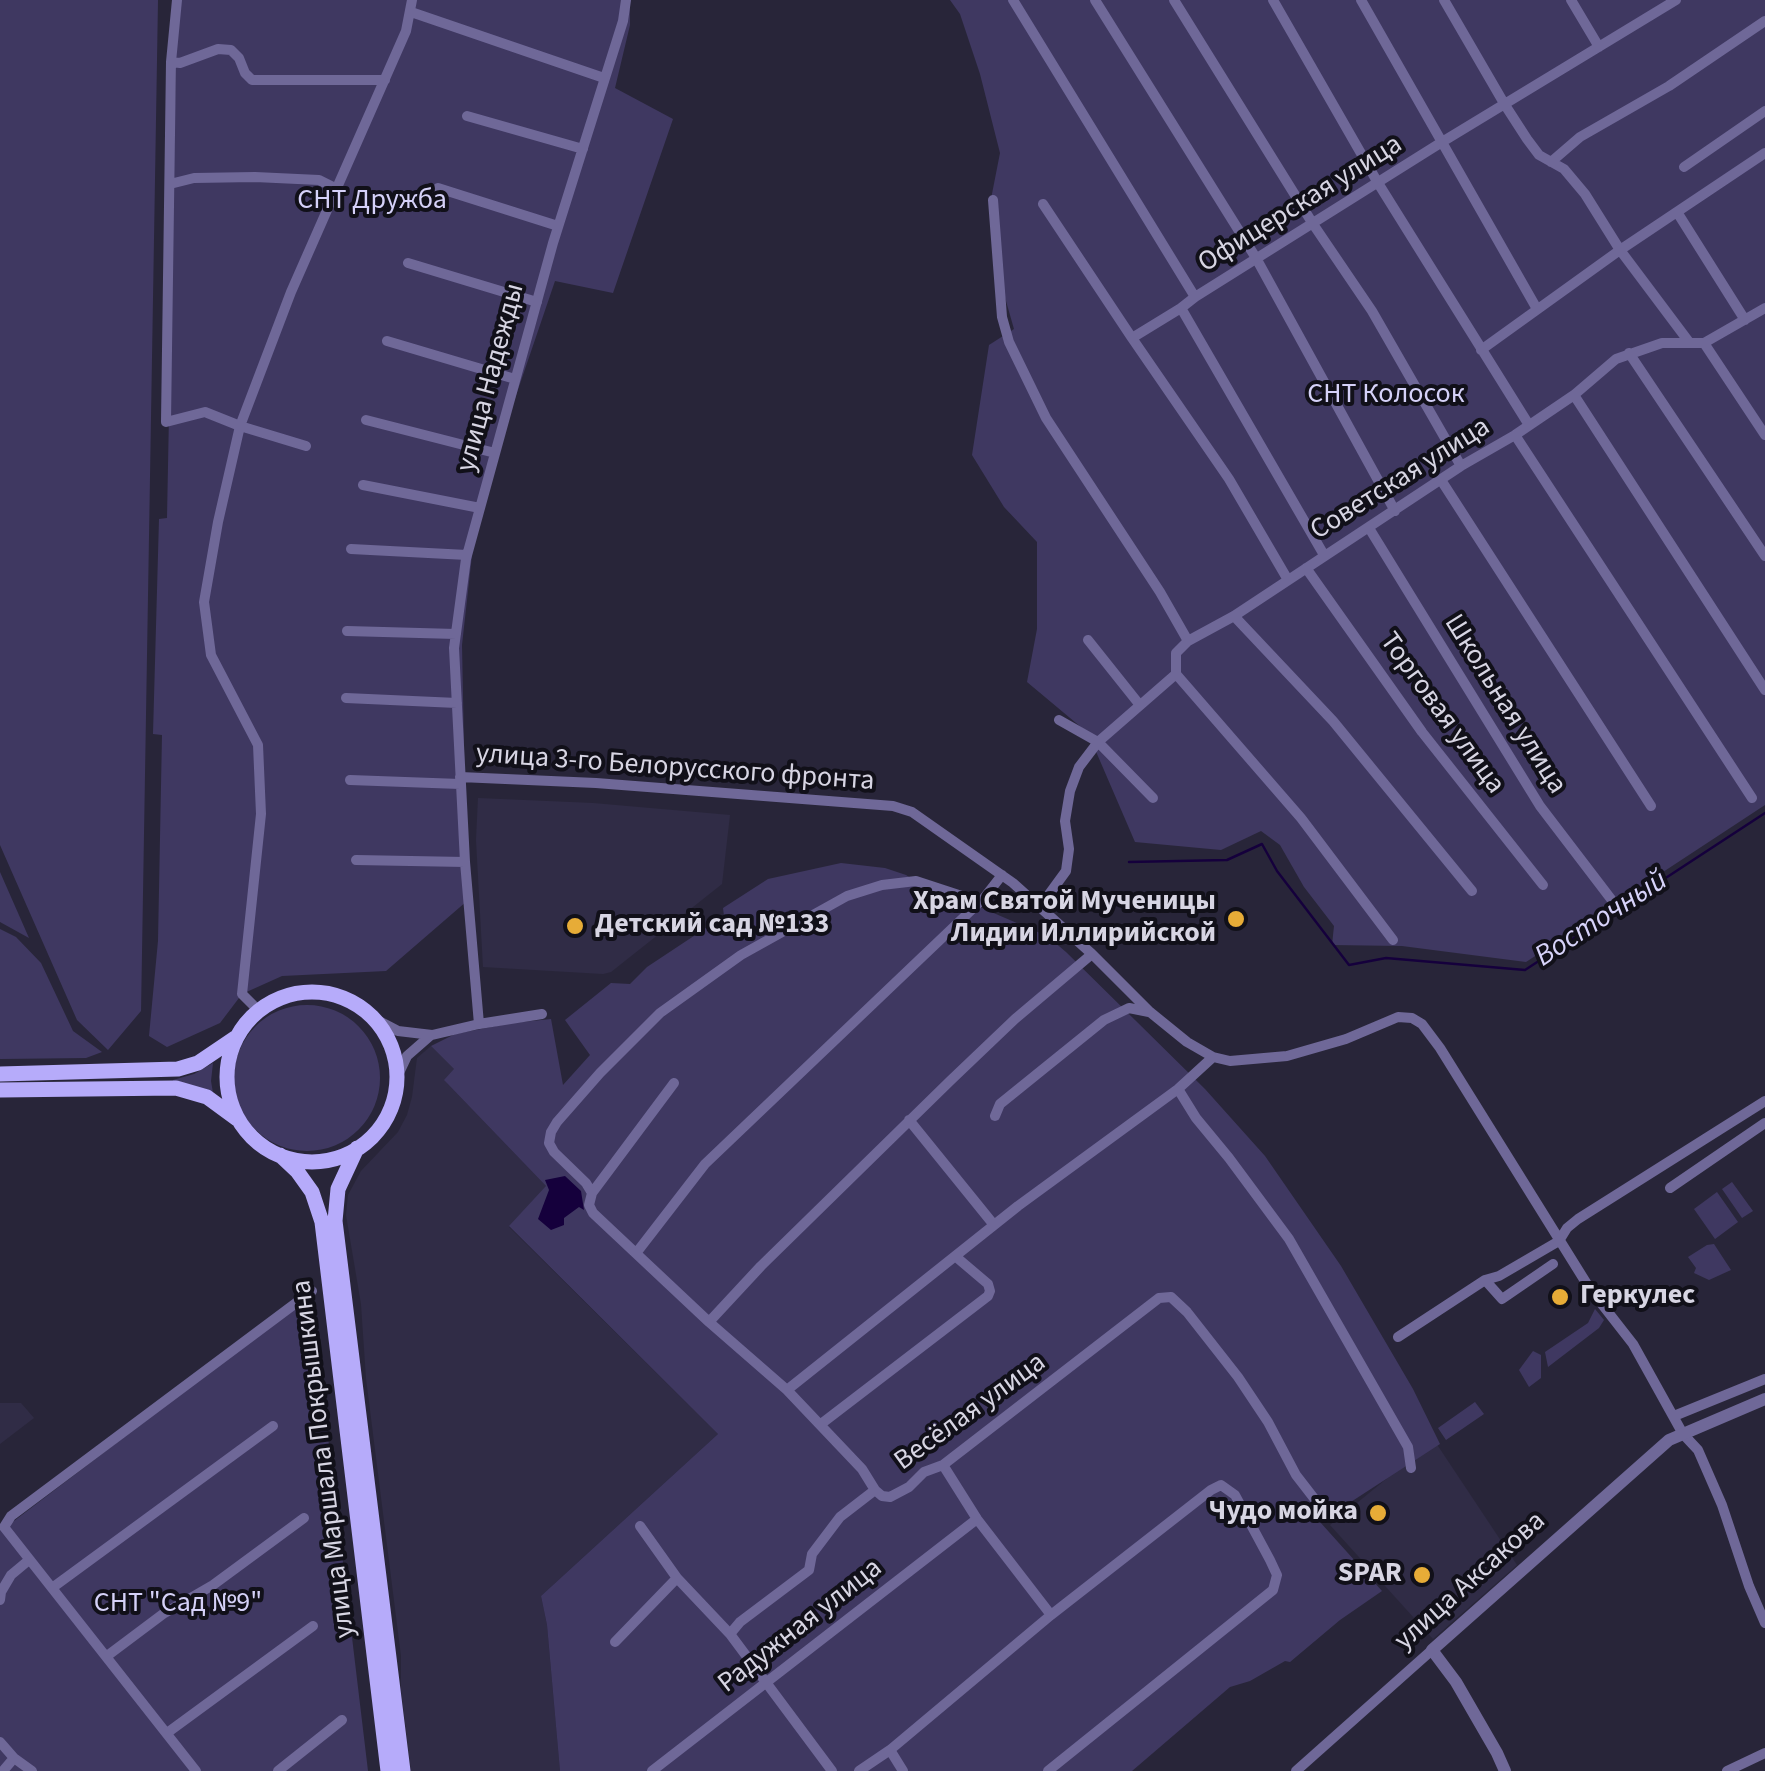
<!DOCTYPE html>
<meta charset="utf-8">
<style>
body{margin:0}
canvas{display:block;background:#282539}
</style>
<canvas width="1765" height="1771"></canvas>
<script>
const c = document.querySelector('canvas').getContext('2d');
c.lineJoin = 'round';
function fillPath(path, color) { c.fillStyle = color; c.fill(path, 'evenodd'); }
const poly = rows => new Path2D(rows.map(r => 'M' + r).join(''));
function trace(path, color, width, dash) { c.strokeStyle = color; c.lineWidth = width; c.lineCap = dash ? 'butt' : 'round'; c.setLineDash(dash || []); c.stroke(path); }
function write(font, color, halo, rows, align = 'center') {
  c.font = font + ' "Source Sans 3",sans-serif'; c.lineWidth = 8; c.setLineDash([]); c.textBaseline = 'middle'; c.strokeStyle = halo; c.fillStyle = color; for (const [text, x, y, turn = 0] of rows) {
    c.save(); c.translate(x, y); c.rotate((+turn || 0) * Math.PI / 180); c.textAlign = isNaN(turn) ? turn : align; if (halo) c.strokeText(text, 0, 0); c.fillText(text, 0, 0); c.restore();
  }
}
const built = poly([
 [478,798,593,803,730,815,722,884,611,972,603,974,483,967,476,840],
 [431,1046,455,1070,445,1081,547,1187,509,1227,718,1434,541,1596,547,1625,560,1771,411,1771,401,1690,401,1656,366,1378,361,1304,346,1215,348,1195,361,1171,398,1132,407,1115,412,1097,417,1058],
 [0,1403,21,1403,34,1418,0,1444],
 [1434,1440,1517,1565,1433,1639,1330,1525]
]);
const green = poly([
 [0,0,158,0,141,1011,108,1050,77,1020,0,845],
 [177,0,630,0,630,25,615,88,673,119,613,293,555,281,477,510,462,645,467,901,386,971,282,976,242,994,220,1023,167,1047,149,1036,158,941,162,735,153,734,159,519,167,518],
 [950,0,1765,0,1765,805,1526,962,1402,946,1332,945,1334,926,1304,887,1280,845,1261,831,1221,850,1135,842,1088,733,1027,682,1037,629,1037,542,1004,507,972,455,989,345,1014,329,994,259,991,199,1000,153,980,74,960,14],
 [841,863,885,868,906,875,927,888,975,905,1047,936,1066,952,1205,1089,1265,1156,1341,1266,1413,1389,1440,1444,1320,1522,1382,1591,1340,1620,1290,1662,1285,1661,1250,1681,1230,1687,1132,1771,560,1771,547,1625,541,1596,718,1434,509,1226,546,1186,444,1080,454,1069,431,1046,455,1034,512,1023,551,1019,563,1085,590,1055,565,1020,611,983,630,984,647,967,724,916,723,908,768,879],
 [0,872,29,938,0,922],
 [0,929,16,937,41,963,73,1031,102,1052,86,1058,0,1059],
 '234 1078a73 73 0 1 1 146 0a73 73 0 1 1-146 0Z',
 [213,1063,211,1081,214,1099,173,1084,173,1080,194,1074],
 [1732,1182,1753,1211,1742,1218,1722,1189],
 [1717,1192,1738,1222,1715,1239,1694,1209],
 [1714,1244,1731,1270,1709,1280,1694,1273,1696,1268,1688,1257,1707,1245],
 [311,1295,368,1771,0,1771,0,1524,10,1524],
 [1595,1309,1604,1320,1599,1328,1548,1367,1545,1352,1588,1323],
 [1533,1351,1541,1355,1541,1378,1529,1387,1519,1370],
 [1475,1402,1484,1414,1446,1440,1438,1428]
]);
const water = poly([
 [565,1176,581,1191,584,1210,579,1207,564,1218,564,1225,551,1230,538,1219,549,1190,545,1180]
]);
const stream = poly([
 [1129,862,1227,860,1262,844,1277,871,1349,965,1386,958,1525,970,1765,813]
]);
const minor = poly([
 [177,0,171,62,166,422,205,412,240,426,306,446],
 [1013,0,1195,297,1442,142,1676,0],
 [1095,0,1256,258,1395,511],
 [1174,0,1313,224,1372,311,1461,466],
 [1273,0,1378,183,1529,425],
 [1361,0,1537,309],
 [1444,0,1505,105,1527,139,1539,155,1564,169,1585,194,1620,250,1689,342],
 [1571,0,1599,47],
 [411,12,604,78],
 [171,62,180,63,218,49,231,50,239,58,245,73,252,80,385,80],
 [467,116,583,149],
 [1551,162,1580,137,1669,86,1765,21],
 [1684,167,1765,111],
 [170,184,194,178,255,177,319,180,337,189],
 [438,188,558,226],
 [993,200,1002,317,1009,342,1046,418,1160,592,1188,641],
 [1043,204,1132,338],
 [1677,212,1745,320],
 [408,263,537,302],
 [1195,297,1181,308,1324,555],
 [1181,308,1132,338,1229,479,1288,580],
 [387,341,515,379],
 [1704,343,1765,435],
 [1481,350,1620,250,1765,153],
 [1629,353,1765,556],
 [1574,395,1765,690],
 [366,420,495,453],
 [1515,435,1752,798],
 [1441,480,1651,806],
 [363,485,480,508],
 [1369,528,1540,806,1611,899],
 [351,549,467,555],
 [1306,568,1422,732,1543,885],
 [1234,616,1333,721,1472,891],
 [347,631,456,634],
 [1088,640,1139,704],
 [1176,674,1301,818,1393,940],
 [346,698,457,703],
 [1059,720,1098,742,1153,798],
 [460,777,596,783,893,806,912,812,1013,883,1092,954,1150,1012,1187,1042,1213,1057,1230,1061,1287,1056,1346,1039,1398,1017,1412,1018,1422,1024,1440,1048,1590,1289,1633,1344,1683,1434,1698,1450,1722,1505,1749,1586,1765,1623],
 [350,780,460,784],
 [356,860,465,862],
 [1039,908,1066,871,1069,849,1065,821,1070,791,1079,767,1098,742,1176,674,1176,653,1188,641,1234,616,1461,466,1515,435,1574,395,1616,359,1662,343,1704,343,1765,308],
 [259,1011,242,994,261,814,258,745,211,655,204,602,218,522,240,426,291,292,406,31,412,0],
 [375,1019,398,1031,432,1035,479,1024,542,1014],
 [479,1024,465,862,454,648,466,559,553,243,623,21,626,0],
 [397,1077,407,1056,431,1035],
 [1178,1089,1196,1118,1229,1158,1289,1239,1408,1447,1411,1468],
 [995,1116,1000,1104,1104,1020,1129,1008,1149,1012],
 [909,1120,994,1225],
 [1670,1188,1765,1123],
 [592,1193,674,1083],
 [637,1252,705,1164,984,898,1002,875],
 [1485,1280,1502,1299,1553,1264],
 [709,1322,761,1266,950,1081,1015,1019,1092,954],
 [1398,1337,1485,1280,1499,1276,1559,1241,1567,1228,1578,1219,1765,1101],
 [787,1390,1018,1206,1178,1089,1213,1057],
 [1674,1416,1765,1379],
 [821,1424,988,1296,990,1291,988,1284,955,1256],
 [943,1465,977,1519,1051,1615],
 [875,1490,862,1469,787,1390,709,1322,593,1213,589,1205,592,1193,586,1183,554,1152,549,1143,551,1132,557,1122,600,1073,660,1013,741,955,847,896,882,885,916,881,980,902],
 [875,1490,882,1496,890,1497,909,1487,924,1472,943,1465,1159,1298,1171,1297,1187,1312,1238,1377,1268,1422,1296,1475,1320,1506],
 [640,1526,677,1578,730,1634,832,1771],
 [52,1588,273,1426],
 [0,1600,1,1592,11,1575,29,1560],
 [730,1634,740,1622,809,1570,812,1554,840,1517,875,1490],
 [615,1642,677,1578],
 [107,1656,163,1614,213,1585,304,1518],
 [167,1733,313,1626],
 [0,1742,14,1758,32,1771],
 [890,1750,903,1771],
 [3,1771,14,1758],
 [196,1771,4,1527,11,1516,312,1291],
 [278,1771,342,1720],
 [652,1771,977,1519],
 [859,1771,890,1750,1051,1615,1211,1490,1221,1485,1235,1495,1270,1560,1277,1575,1273,1590,1048,1771],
 [1296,1771,1432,1650],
 [1727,1771,1765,1753]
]);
const tertiary = poly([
 [1505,1771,1497,1753,1456,1682,1432,1650,1669,1440,1765,1399]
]);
const primary = poly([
 '227 1077a85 85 0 1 1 170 0a85 85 0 1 1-170 0Z',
 [0,1074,178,1069,198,1063,235,1038],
 [0,1090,176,1088,207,1097,237,1119],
 [357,1148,338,1189,335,1221,403,1771],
 [280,1155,297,1171,312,1192,322,1222,388,1771]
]);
const markers = [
 [1236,919,10,"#e7ac37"],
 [575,926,10,"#e7ac37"],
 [1560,1297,10,"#e7ac37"],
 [1378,1513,10,"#e7ac37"],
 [1422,1575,10,"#e7ac37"]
];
const parkNames = [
 ["СНТ Дружба",372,202],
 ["СНТ Колосок",1386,396],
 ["СНТ \"Сад №9\"",178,1605]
];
const streetNames = [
 ["Офицерская улица",1301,205,-32],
 ["улица Надежды",492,378,-75],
 ["Советская улица",1401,480,-32],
 ["Школьная улица",1504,705,58],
 ["Торговая улица",1441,714,54],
 ["улица 3-го Белорусского фронта",675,769,4],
 ["Весёлая улица",971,1413,-36],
 ["улица Маршала Покрышкина",325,1459,-97],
 ["улица Аксакова",1471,1582,-42],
 ["Радужная улица",801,1627,-38]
];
const poiNames = [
 ["Храм Святой Мученицы",1216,903],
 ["Лидии Иллирийской",1216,935],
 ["Детский сад №133",595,926,"left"],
 ["Геркулес",1580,1297,"left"],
 ["Чудо мойка",1358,1513],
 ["SPAR",1402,1575]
];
const waterNames = [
 ["Восточный",1602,920,-33]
];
fillPath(built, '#302c46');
fillPath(green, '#3f3861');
fillPath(water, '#15003c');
trace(stream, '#15003c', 2.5);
trace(minor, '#6f6898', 10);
trace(tertiary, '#6f6898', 12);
trace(primary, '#b6abfa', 15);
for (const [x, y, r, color] of markers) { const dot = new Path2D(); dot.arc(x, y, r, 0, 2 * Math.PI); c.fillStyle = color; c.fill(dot); trace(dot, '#111019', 4); }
write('28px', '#d5d1f8', '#111019', parkNames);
write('28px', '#d7d5e3', '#111019', streetNames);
write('bold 28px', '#d7d5e3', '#111019', poiNames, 'right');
write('italic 30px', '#d7d3fa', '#111019', waterNames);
</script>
